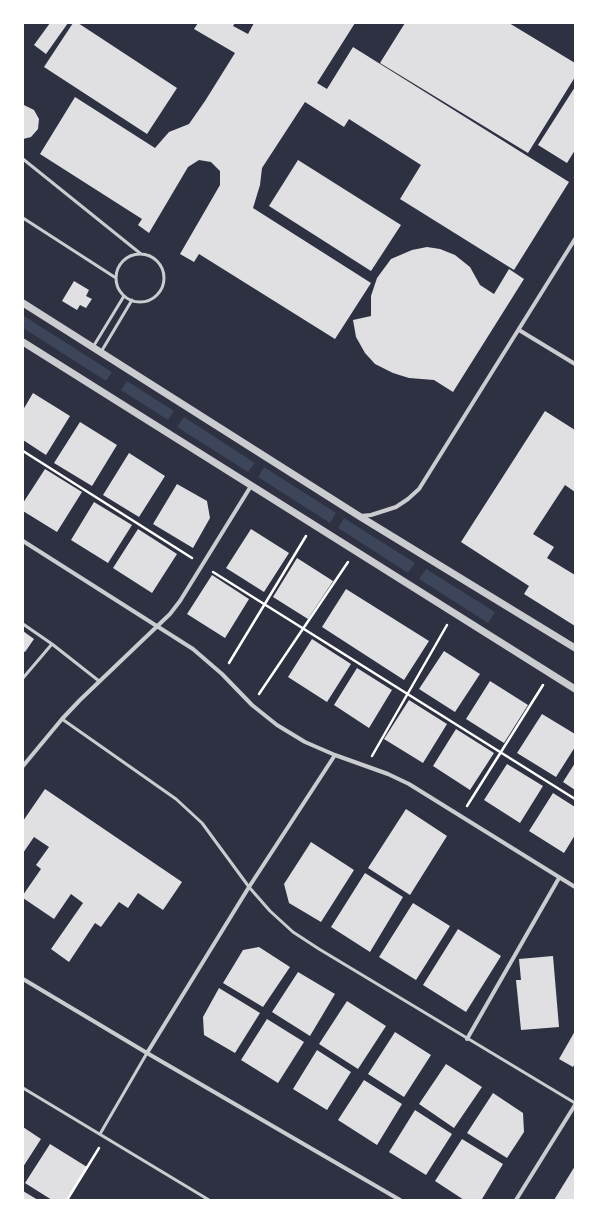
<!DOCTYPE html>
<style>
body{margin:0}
#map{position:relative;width:598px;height:1223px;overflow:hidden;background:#2d3142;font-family:"Space Grotesk",sans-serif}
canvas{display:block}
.frame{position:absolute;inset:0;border:24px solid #fff;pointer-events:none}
</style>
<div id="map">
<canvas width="598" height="1223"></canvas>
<div class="frame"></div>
</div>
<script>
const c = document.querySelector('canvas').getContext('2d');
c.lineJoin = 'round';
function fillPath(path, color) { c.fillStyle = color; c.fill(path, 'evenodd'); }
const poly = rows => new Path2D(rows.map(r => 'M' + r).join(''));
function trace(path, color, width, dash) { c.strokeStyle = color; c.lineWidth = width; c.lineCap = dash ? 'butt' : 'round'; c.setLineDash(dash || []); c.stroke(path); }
const green = poly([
 [24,316,112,372,106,381,23,328],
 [127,381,174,411,168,420,121,390],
 [184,417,255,463,248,472,177,427],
 [264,467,336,513,330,523,258,477],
 [344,518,415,563,408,573,338,528],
 [426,569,495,612,488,623,419,579]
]);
const building = poly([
 [50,23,68,23,46,54,34,45],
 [73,23,78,23,177,88,147,134,44,67],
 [198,23,235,23,233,26,248,34,254,23,355,23,317,83,327,89,353,47,569,182,514,270,400,199,421,165,349,119,344,127,305,102,262,168,260,185,253,208,371,283,335,339,199,254,194,262,180,254,220,185,220,171,211,162,199,160,188,167,149,233,138,225,142,219,40,154,75,97,155,148,169,132,189,124,205,101,235,53,194,29],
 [405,23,509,23,575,63,575,77,528,153,380,63],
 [575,87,575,150,567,163,538,145],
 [24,105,34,110,39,119,38,129,31,137,23,139,23,106],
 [298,160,401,225,371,271,269,206],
 [427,247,440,249,455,255,470,267,480,285,494,294,509,269,524,279,453,392,434,380,409,378,393,373,375,364,365,353,356,337,353,320,371,316,371,296,377,278,391,259,412,250],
 [74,281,89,290,86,296,92,299,86,308,80,305,77,310,62,301],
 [33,393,70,416,46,455,23,440,23,410],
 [545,411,575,430,575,492,565,485,533,534,554,547,547,558,575,575,575,626,524,594,529,586,461,542],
 [80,422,117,445,92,486,54,463],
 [129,453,165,476,139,517,103,495],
 [45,469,82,492,57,532,23,511,23,503],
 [177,484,207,501,210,518,193,548,153,524],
 [94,502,132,525,108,563,71,540],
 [138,529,177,554,152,593,113,568],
 [251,529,289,553,264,592,226,568],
 [297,558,333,581,308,619,273,597],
 [212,575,249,599,225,638,187,614],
 [346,589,429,641,404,680,322,627],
 [23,631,34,639,25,652,23,651],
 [312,639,351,664,327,702,288,677],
 [444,651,480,674,455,712,419,689],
 [357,668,392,690,369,728,334,705],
 [490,681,528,705,504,743,466,719],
 [409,700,447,724,423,763,384,739],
 [542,714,575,734,575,747,556,777,517,753],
 [456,729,494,753,470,790,433,766],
 [575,763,575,790,563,782],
 [507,764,543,786,520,823,484,800],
 [45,789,182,882,163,910,138,893,128,908,119,902,101,927,95,923,69,962,51,949,83,903,71,894,54,919,23,898,23,895,41,869,36,865,49,847,34,837,23,853,23,821],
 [553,793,575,807,575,835,564,853,529,831],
 [406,809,447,836,410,895,368,868],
 [311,842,354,870,321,922,289,903,284,884],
 [365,873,403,897,370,952,331,927],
 [413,903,450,926,416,980,379,957],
 [458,929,501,956,466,1012,423,985],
 [259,947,290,967,263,1007,223,983,243,950],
 [553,956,559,1027,521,1030,516,980,521,980,519,959],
 [298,972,335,994,310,1036,272,1012],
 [219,988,260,1013,235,1053,204,1035,203,1017],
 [347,1001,386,1026,358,1069,319,1044],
 [267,1019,304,1042,278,1083,241,1060],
 [575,1031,575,1063,573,1067,559,1059],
 [395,1032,431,1055,404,1097,368,1074],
 [317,1050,351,1072,327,1110,293,1089],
 [446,1064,482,1087,454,1128,419,1104],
 [364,1080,402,1104,377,1145,338,1120],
 [493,1093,523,1113,524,1132,507,1158,467,1133],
 [415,1110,452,1134,426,1175,389,1152],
 [23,1127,41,1139,23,1167],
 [462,1139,503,1164,482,1199,464,1200,435,1181],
 [50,1144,87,1167,66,1200,52,1200,25,1183],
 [575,1166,575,1200,554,1200],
 [23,1191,38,1200,23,1200]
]);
const path = poly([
 [23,451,192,558],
 [213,572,575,799],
 [229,663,306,536],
 [259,694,348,562],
 [372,756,447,625],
 [467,806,543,685],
 [67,1200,99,1148]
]);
const service = poly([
 [23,159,141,254],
 [23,218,116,278],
 '116 278a24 24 0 1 1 48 0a24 24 0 1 1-48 0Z',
 [93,347,124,296],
 [101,352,132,300],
 [23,624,52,644,99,681],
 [23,678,52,644],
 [62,719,176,799,202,823,249,887,270,911,293,932,319,949,575,1103],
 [23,1088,209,1200],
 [100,1134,147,1053]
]);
const minor = poly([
 [519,330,575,364],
 [360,516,371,515,396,507,408,499,419,489,575,239],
 [23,541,193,649,222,674,252,705,277,725,305,742,335,755,388,774,409,784,575,887],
 [23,766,62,719,80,700,170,614,180,601,251,486],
 [23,979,147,1053,400,1200],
 [467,1039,559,878],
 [147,1053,249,887,335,755],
 [516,1200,575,1105]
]);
const tertiary = poly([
 [23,303,359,516,575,648],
 [23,342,575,689]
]);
fillPath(green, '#3c4559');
fillPath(building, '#e0e0e3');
trace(path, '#fff', 2.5);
trace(service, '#caccd0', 3);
trace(minor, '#caccd0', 4);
trace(tertiary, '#caccd0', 7);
</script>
